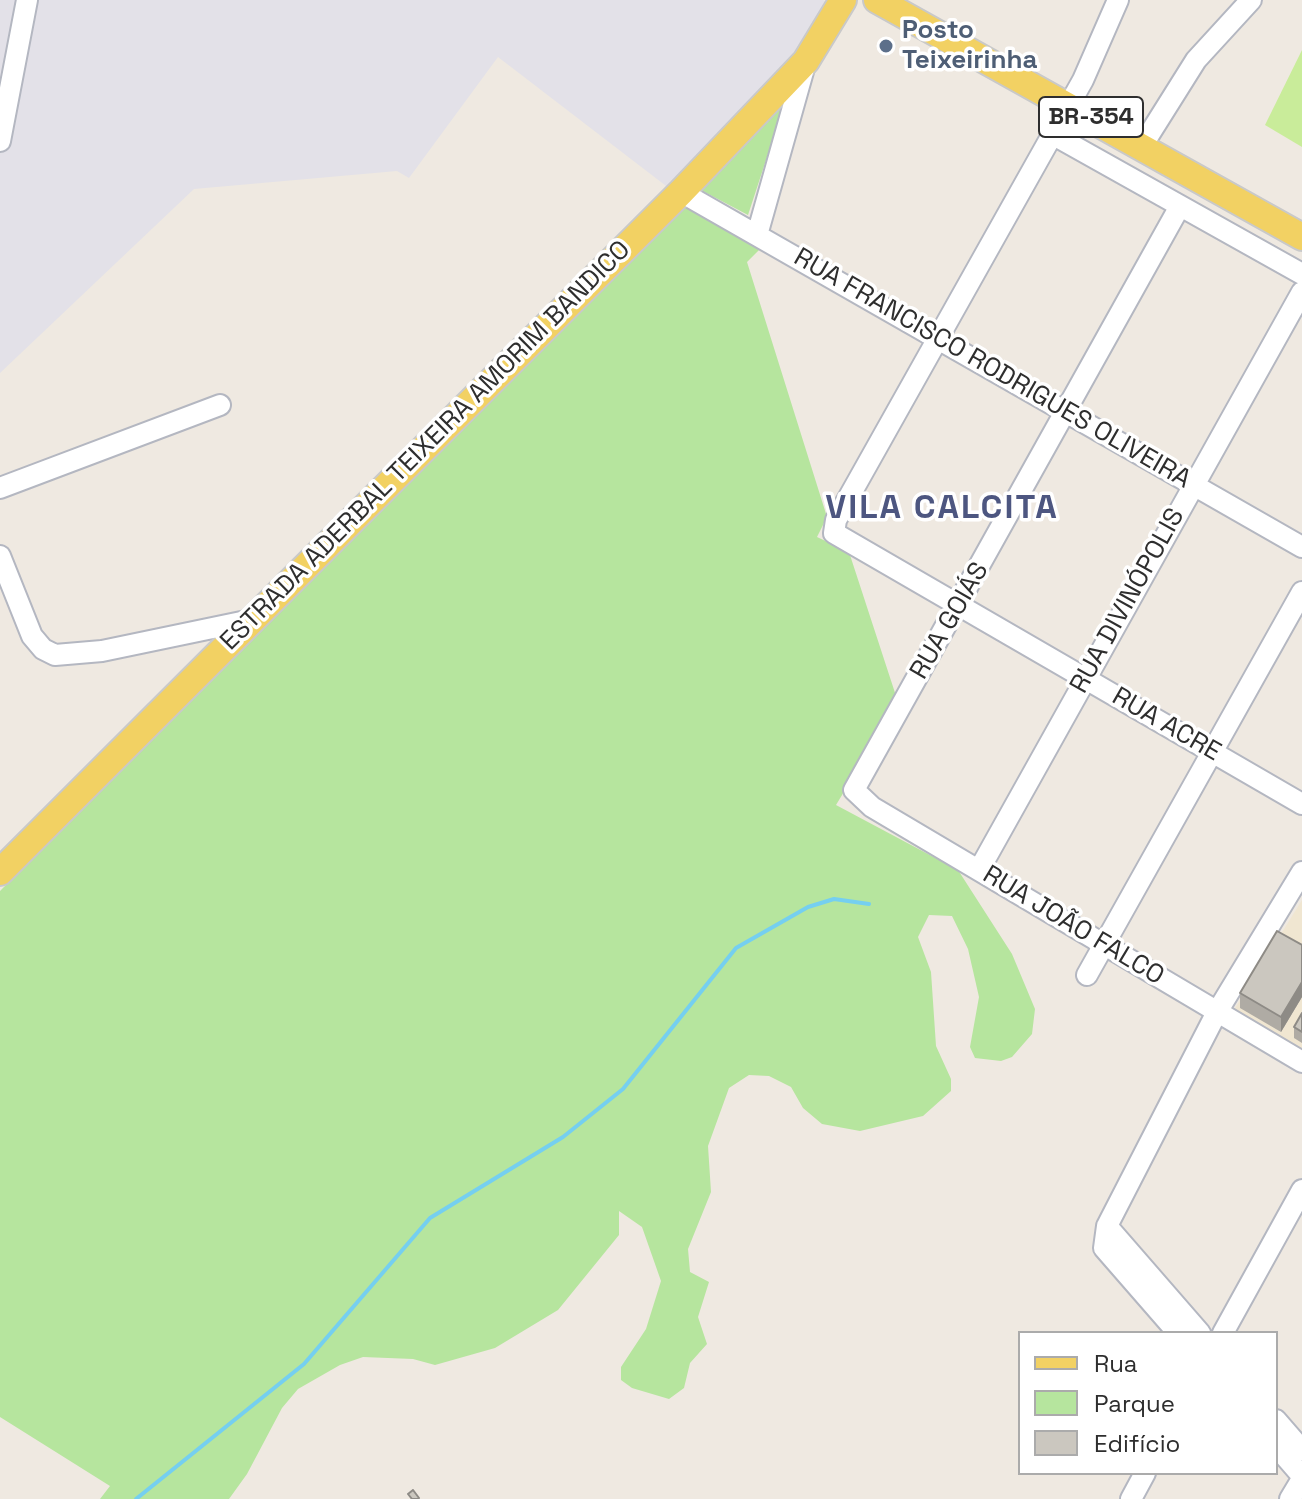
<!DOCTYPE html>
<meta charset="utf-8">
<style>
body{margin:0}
#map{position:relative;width:1302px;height:1499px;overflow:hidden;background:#efe9e1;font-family:"Space Grotesk",sans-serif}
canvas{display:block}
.legend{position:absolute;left:1018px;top:1331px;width:260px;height:144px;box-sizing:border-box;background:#fff;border:2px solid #ababab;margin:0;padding:10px 14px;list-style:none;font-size:24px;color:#2e2e2e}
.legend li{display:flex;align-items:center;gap:16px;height:40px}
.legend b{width:40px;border:2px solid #ababab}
</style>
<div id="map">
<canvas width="1302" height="1499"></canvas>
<ul class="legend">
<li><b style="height:10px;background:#f2d163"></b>Rua</li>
<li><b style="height:22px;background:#b6e59e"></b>Parque</li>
<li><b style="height:22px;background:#cbc7bf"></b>Edifício</li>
</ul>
</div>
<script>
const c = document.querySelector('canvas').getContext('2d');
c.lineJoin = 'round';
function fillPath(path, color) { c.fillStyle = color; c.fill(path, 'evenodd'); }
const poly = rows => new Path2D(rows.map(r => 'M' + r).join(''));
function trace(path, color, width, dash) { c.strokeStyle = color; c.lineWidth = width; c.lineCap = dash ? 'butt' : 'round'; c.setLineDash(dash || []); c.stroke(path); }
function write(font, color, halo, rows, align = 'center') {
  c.font = font + ' "Space Grotesk",sans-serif'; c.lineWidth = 7; c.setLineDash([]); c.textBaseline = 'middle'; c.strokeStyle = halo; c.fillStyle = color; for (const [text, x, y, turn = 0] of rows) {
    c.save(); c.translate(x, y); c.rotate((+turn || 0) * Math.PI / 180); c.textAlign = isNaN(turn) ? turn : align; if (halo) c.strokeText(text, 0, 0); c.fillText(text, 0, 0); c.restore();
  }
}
const industrial = poly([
 [0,0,823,0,832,4,796,65,670,189,498,57,409,178,397,171,194,189,0,373]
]);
const education = poly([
 [1302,900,1302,960,1281,1032,1302,997,1302,1051,1234,1010]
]);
const green = poly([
 [790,87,748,215,697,188],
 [684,203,762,247,747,262,827,517,817,537,849,552,898,702,836,805,958,870,1012,954,1035,1009,1032,1034,1012,1057,1001,1061,975,1058,970,1047,979,997,968,949,952,916,929,915,918,937,931,972,936,1046,951,1079,951,1091,923,1116,860,1131,822,1124,803,1108,791,1087,769,1076,749,1075,729,1088,708,1146,711,1192,688,1249,690,1272,709,1282,698,1317,707,1344,690,1363,684,1388,669,1399,632,1388,621,1380,621,1367,646,1329,661,1281,642,1227,619,1211,619,1235,558,1310,495,1348,435,1365,413,1359,363,1357,340,1365,298,1389,282,1408,247,1474,229,1499,100,1499,110,1486,0,1417,0,891]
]);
const pitch = poly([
 [1302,50,1302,147,1265,125]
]);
const stream = poly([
 [136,1499,304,1364,430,1218,563,1137,623,1089,736,948,808,907,834,899,869,904]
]);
const minor = poly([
 [1118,0,1083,80,836,520,834,533,1302,804],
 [1052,134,1302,274],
 [0,141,27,0],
 [1142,146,1196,60,1251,0],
 [681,192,1302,547],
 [1180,206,854,790,872,807,1302,1062],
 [757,235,806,61],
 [0,488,220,405],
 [0,556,32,636,43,649,55,655,102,651,251,620],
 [979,870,1302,292],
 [1087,975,1302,592],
 [1107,1226,1200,1333],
 [1178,1333,1104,1248,1107,1226,1217,1012,1302,872],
 [1223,1333,1302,1190],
 [1276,1420,1302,1450],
 [1276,1446,1302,1476],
 [1131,1499,1145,1473],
 [1290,1499,1302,1479]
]);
const major = poly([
 [877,0,1302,237],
 [0,872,681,192,806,61,843,0]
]);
const wall = poly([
 [1302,945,1302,997,1281,1032,1240,1008,1240,993],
 [1302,1013,1302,1043,1294,1038,1294,1027]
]);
const shadedWall = poly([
 [1302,982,1302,997,1281,1032,1281,1017]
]);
const building = poly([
 [1277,931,1302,945,1302,982,1281,1017,1240,993,1277,931],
 [1302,1013,1302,1032,1294,1027,1302,1013],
 [413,1490,419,1498,418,1499,412,1499,408,1494,413,1490]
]);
const markers = [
 [886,46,8,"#5c6f8a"]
];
const shields = [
 [1091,117,104]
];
const shieldNames = [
 ["BR-354",1091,117]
];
const serviceNames = [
 ["Posto",902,31],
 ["Teixeirinha",902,61]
];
const streetNames = [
 ["RUA FRANCISCO RODRIGUES OLIVEIRA",992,369,30],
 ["ESTRADA ADERBAL TEIXEIRA AMORIM BANDICO",426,446,-45],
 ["RUA DIVINÓPOLIS",1128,601,-61],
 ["RUA GOIÁS",950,621,-60],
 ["RUA ACRE",1166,725,30],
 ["RUA JOÃO FALCO",1073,926,31]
];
const districtNames = [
 ["VILA CALCITA",942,509]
];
fillPath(industrial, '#e3e1e8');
fillPath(education, '#f0e6d1');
fillPath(green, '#b6e59e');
fillPath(pitch, '#c9ec9a');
trace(stream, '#75cff0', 4);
trace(minor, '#b4b7c1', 24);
trace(major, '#c9c9c9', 30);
trace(minor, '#fff', 20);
trace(major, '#f2d163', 26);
fillPath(wall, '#afaba4');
fillPath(shadedWall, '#8e8b86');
fillPath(building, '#cbc7bf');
trace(building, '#8e8b86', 2);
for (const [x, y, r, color] of markers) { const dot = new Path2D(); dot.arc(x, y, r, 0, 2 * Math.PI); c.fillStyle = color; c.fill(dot); trace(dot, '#fff', 3); }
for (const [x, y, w] of shields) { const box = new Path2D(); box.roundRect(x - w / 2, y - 20, w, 40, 6); c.fillStyle = '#fff'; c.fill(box); trace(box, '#2e2e2e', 2); }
write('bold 24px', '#2e2e2e', null, shieldNames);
write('bold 26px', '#4e5e75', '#fff', serviceNames, 'left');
write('26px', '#2e2e2e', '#fff', streetNames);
c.letterSpacing = '2px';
write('bold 34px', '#4d5680', '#fff', districtNames);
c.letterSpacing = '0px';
</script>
